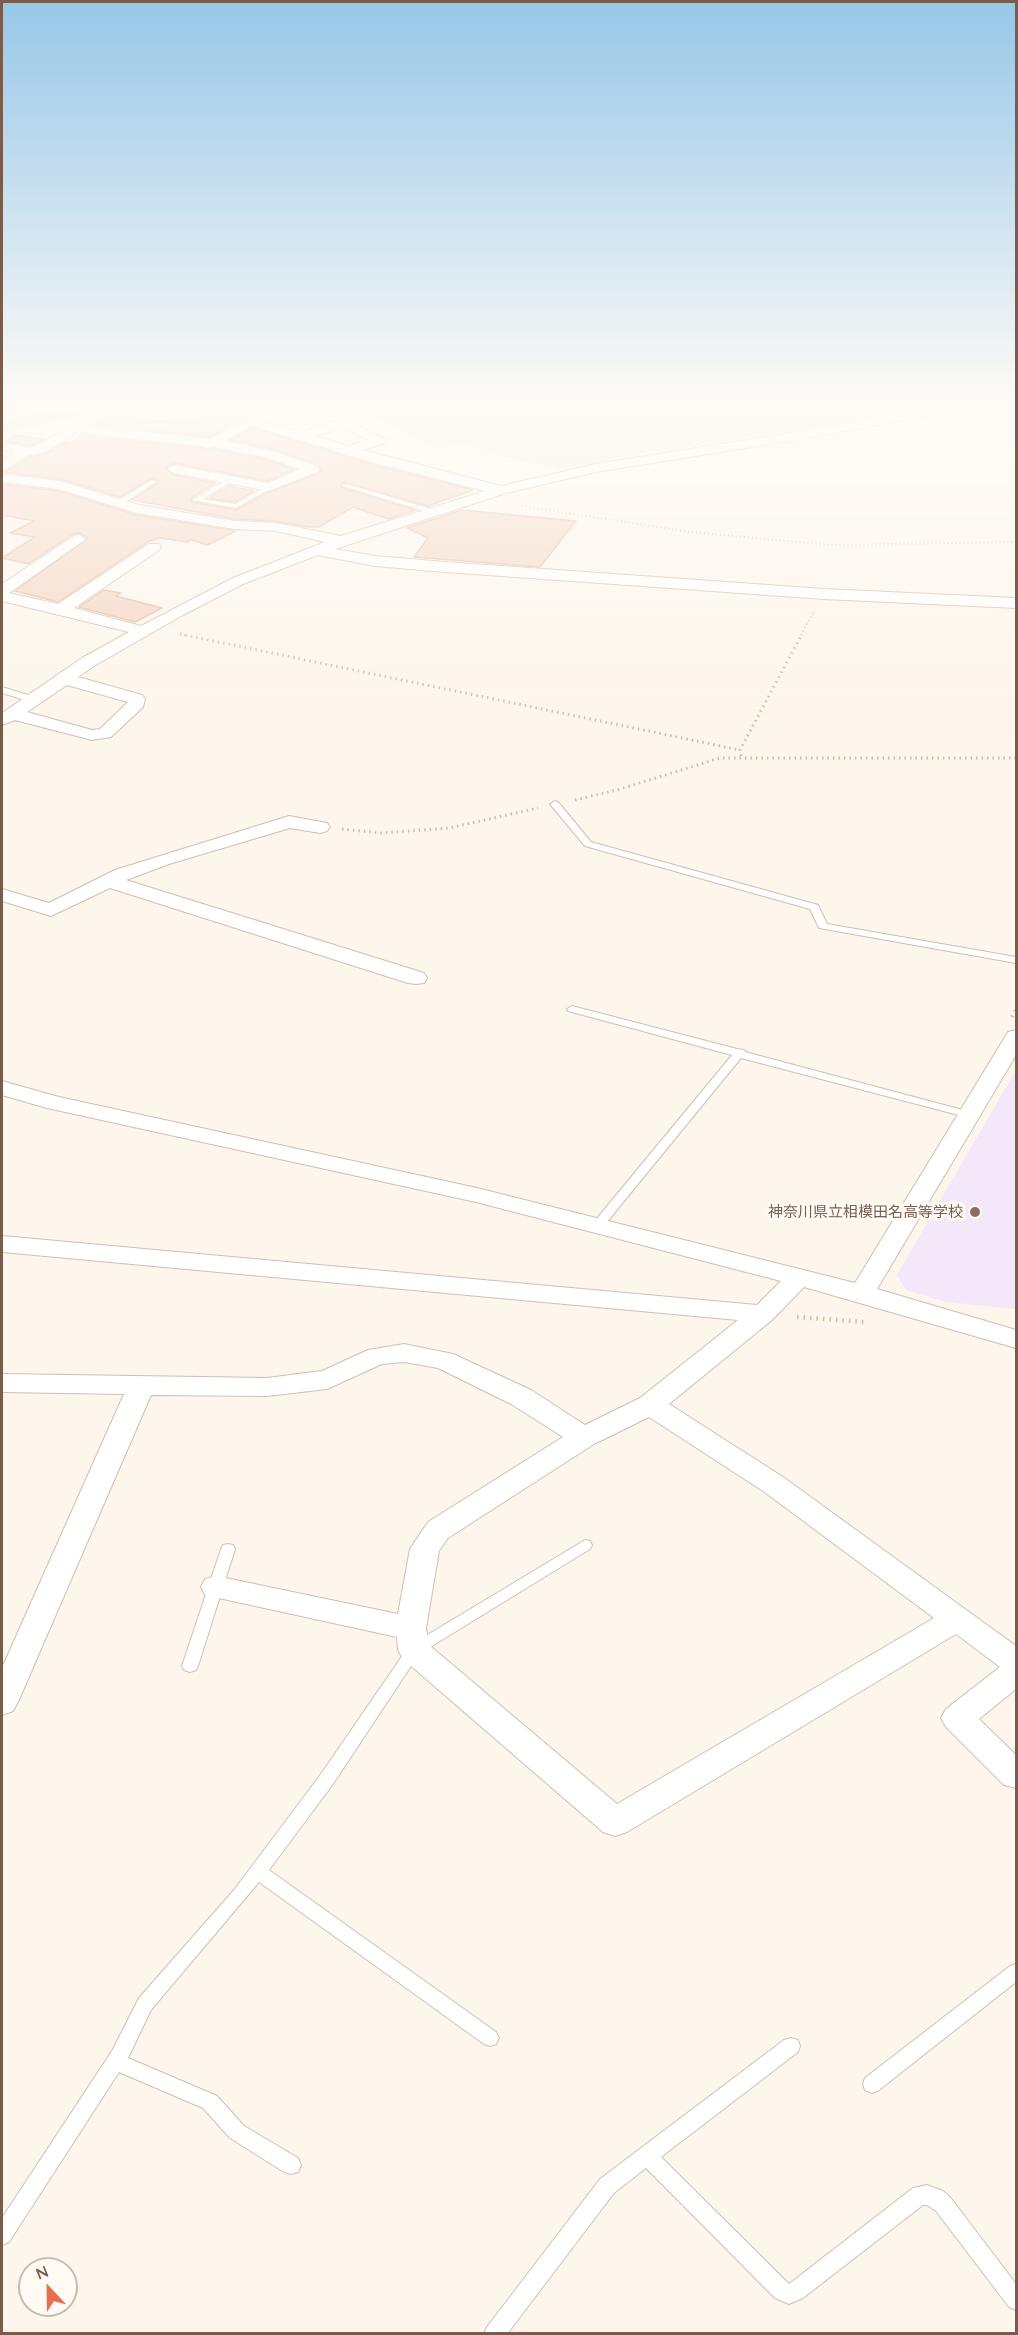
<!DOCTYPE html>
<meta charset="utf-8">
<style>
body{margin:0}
#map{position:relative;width:1018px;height:2335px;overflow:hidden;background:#fdf6ec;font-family:Quicksand,sans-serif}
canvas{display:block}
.frame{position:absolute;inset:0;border:3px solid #7a5c4d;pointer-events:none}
.north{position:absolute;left:18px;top:2257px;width:60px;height:60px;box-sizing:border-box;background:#fffaf3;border:2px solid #cabbb1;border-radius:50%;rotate:338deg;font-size:16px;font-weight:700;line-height:24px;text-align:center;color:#7a5c4d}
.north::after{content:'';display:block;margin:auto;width:21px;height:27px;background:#e76f51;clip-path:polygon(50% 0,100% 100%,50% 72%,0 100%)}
</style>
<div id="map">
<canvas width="1018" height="2335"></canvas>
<div class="frame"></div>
<div class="north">N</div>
</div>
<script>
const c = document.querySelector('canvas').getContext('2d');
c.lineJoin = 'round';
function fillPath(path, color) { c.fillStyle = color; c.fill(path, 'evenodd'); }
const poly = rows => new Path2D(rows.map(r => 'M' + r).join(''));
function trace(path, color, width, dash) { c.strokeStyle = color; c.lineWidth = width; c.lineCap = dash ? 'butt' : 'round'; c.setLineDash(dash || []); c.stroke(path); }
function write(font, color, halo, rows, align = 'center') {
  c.font = font + ' Quicksand,"Noto Sans JP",sans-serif'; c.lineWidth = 6; c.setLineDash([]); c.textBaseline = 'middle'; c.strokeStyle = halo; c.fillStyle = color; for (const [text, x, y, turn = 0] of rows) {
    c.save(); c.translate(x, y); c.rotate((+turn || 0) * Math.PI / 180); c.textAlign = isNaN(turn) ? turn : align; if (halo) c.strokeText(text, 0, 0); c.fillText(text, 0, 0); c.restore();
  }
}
const industrial = poly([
 [397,404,934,404,812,427,627,456,559,470,459,444,435,449,362,410]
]);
const education = poly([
 [1016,1070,1016,1309,946,1302,906,1290,897,1275]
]);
const building = poly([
 [251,412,210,437,96,424,109,417,170,422,173,419,198,420,206,413,251,412],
 [253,428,370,464,473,490,428,506,343,482,341,484,342,488,415,510,388,519,353,507,319,527,308,527,276,521,235,519,132,500,158,483,159,480,152,478,120,497,61,479,5,472,30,457,44,455,66,442,71,443,80,436,201,448,207,451,214,449,263,459,293,469,268,481,174,463,165,468,174,475,216,483,191,498,192,502,236,510,267,493,318,474,321,470,318,464,273,449,231,440,253,428],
 [15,435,44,439,35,444,26,445,6,441,15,435],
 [2,484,58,491,136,515,236,531,207,545,192,540,187,542,160,538,148,542,58,602,15,591,88,538,80,533,73,534,28,564,2,558,35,537,10,533,34,521,2,515,2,484],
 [229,486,254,491,235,502,209,498,229,486],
 [462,510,576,521,540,567,414,557,428,538,407,528,462,510],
 [104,590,121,593,116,596,162,608,135,622,79,607,104,590]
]);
const pathFar3 = poly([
 [522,506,690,532,831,545,1016,542],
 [180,634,185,635],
 [801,635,813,613]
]);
const pathFar2 = poly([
 [180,634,740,750],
 [741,756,740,750,802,634],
 [575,800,617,790,720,758,1016,758],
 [342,829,381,833,449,828,538,808]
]);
const pathFar1 = poly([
 [1012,1017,1016,1010]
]);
const path = poly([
 [797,1317,864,1322]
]);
const lane = poly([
 [233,476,236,478,235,479,203,499,235,504,267,486,273,487,236,508,192,500,233,476],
 [152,480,157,481,121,505,114,503,152,480],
 [343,484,347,484,438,511,431,513,343,486,343,484],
 [2,687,38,698,39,700,35,703,2,693,2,687],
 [555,801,558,802,591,842,818,905,827,924,1016,957,1016,963,819,928,810,909,585,846,550,804,555,801],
 [572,1006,737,1049,744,1050,745,1052,974,1113,976,1115,970,1118,741,1058,602,1228,594,1228,592,1225,594,1222,732,1055,568,1011,567,1009,572,1006],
 [585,1540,590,1541,592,1545,590,1549,419,1654,333,1784,269,1870,496,2032,499,2038,496,2044,490,2046,484,2044,259,1882,151,2010,128,2058,217,2096,244,2126,298,2158,301,2165,298,2172,291,2174,284,2172,230,2138,203,2108,119,2072,9,2242,2,2245,2,2218,112,2051,139,1998,234,1890,321,1774,409,1646,585,1540],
 [228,1544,233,1545,235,1549,198,1666,196,1670,190,1672,184,1670,182,1666,221,1549,223,1545,228,1544],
 [1016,1964,1016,1982,879,2090,872,2093,865,2090,863,2084,865,2078,1010,1966,1016,1964],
 [791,2038,798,2040,800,2046,798,2052,661,2157,789,2284,913,2188,927,2185,943,2191,950,2197,1016,2284,1016,2310,1009,2307,936,2211,927,2205,923,2205,803,2298,789,2304,775,2298,646,2168,614,2193,507,2334,484,2334,487,2327,600,2179,784,2040,791,2038]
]);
const street = poly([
 [92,404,109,406,291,404,285,408,110,414,89,426,210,439,251,418,303,432,343,418,387,440,385,443,363,450,501,486,596,464,802,431,949,404,976,404,970,408,802,439,596,472,506,493,335,549,375,556,445,562,824,589,1016,598,1016,608,824,599,445,572,375,566,318,555,243,584,183,615,94,666,78,677,142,695,145,699,143,707,111,737,92,740,15,720,2,725,2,713,82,658,129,632,2,601,2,584,74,536,79,535,86,539,9,593,58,604,149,544,159,544,161,547,159,550,74,608,141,626,233,578,325,542,276,531,235,529,137,513,58,489,2,482,2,474,60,481,139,505,235,521,276,523,341,536,485,491,371,462,253,426,225,441,272,451,317,466,319,469,317,472,269,491,174,473,167,469,174,465,268,483,299,469,264,457,214,447,208,449,202,446,77,433,44,453,29,455,2,471,2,461,14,453,2,450,2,442,26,447,36,446,97,411,92,409,92,404],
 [342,427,368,440,349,446,316,436,342,427],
 [67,685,128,702,100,729,92,730,27,712,67,685],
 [289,816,327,823,330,827,327,831,320,833,290,828,169,864,126,880,424,973,427,978,424,983,416,984,408,983,110,888,51,916,2,901,2,889,49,903,115,870,289,816],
 [1016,1030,1016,1055,877,1289,1016,1330,1016,1348,804,1287,772,1320,669,1404,783,1477,1016,1646,1016,1689,979,1719,1016,1755,1016,1788,1004,1785,946,1727,941,1718,946,1709,1000,1667,956,1634,627,1832,615,1836,603,1832,403,1659,398,1650,397,1637,205,1595,201,1587,205,1579,216,1576,398,1614,410,1549,428,1522,563,1437,511,1404,438,1368,404,1362,382,1364,327,1389,267,1396,151,1395,18,1702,13,1711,2,1715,2,1668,124,1394,2,1392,2,1374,267,1378,322,1371,368,1350,404,1344,453,1354,531,1390,585,1425,640,1398,738,1320,2,1252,2,1236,757,1305,781,1281,476,1202,47,1108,2,1095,2,1081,59,1097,477,1188,855,1283,1005,1037,1008,1032,1016,1030],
 [649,1417,763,1491,934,1618,617,1804,429,1645,426,1628,439,1551,448,1538,594,1444,649,1417]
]);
const primary = poly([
 [83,404,116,404,113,408,107,409,2,432,2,422,83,404]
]);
const markers = [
 [975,1212,6,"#8d6e63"]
];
const educationNames = [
 ["神奈川県立相模田名高等学校",963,1212]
];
fillPath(industrial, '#efe9e4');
fillPath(education, '#f3e8fa');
fillPath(building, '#f3d5c3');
trace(building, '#e6bba3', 1.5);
trace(lane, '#d1beb0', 2);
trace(street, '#d1beb0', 2);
trace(primary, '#dad1cd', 1);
trace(pathFar3, '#d9b8a5', 2, [1, 3]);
trace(pathFar2, '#d9b8a5', 3, [1.5, 4]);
trace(pathFar1, '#d9b8a5', 4, [1.5, 4.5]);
trace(path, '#d9b8a5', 4.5, [1.5, 5]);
fillPath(lane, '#fff');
fillPath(street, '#fff');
fillPath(primary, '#fbd9a5');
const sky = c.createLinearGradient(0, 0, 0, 731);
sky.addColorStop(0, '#97c7e8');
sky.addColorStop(0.55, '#fefbf6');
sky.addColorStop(1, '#fefbf600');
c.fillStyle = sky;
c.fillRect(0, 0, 1018, 731);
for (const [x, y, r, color] of markers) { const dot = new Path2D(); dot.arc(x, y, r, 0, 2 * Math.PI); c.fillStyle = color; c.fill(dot); trace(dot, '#fffaf3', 2); }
write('15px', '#785e54', '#fffaf3', educationNames, 'right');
</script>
